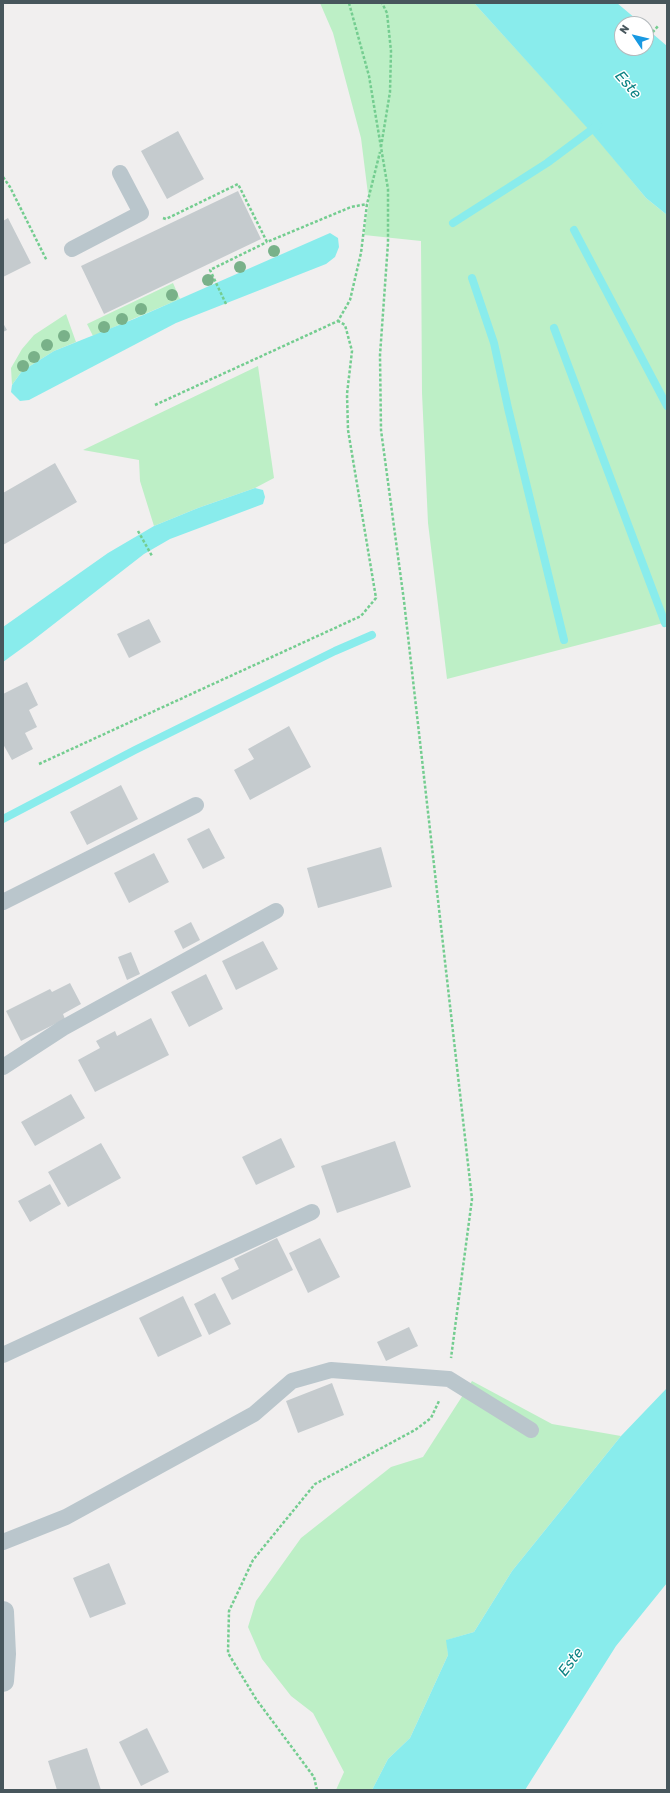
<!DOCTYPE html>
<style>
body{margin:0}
#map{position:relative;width:670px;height:1793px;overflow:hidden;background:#f1efef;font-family:Rubik,sans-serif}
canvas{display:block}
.frame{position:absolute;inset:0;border:4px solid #47565c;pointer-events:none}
.north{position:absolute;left:614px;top:16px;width:40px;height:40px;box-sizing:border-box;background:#fff;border:1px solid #b5bbbe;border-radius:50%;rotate:305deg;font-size:11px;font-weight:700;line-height:16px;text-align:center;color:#47565c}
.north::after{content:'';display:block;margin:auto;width:14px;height:18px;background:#1899e2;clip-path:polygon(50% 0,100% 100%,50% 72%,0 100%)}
</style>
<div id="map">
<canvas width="670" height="1793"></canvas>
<div class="frame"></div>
<div class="north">N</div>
</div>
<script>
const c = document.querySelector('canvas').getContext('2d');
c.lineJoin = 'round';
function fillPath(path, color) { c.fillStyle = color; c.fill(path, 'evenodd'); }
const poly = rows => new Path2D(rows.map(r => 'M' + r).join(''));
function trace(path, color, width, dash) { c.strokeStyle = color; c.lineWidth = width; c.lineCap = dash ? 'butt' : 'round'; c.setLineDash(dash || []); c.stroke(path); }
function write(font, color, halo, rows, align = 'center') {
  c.font = font + ' Rubik,sans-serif'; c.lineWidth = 3; c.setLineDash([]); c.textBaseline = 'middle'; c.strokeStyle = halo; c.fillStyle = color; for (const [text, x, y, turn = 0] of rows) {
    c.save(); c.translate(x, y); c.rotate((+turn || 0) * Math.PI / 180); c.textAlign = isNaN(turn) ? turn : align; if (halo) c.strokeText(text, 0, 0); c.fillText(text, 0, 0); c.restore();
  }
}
const green = poly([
 [320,3,474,3,591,131,646,198,667,215,667,622,447,679,428,523,422,393,421,241,364,235,369,202,361,138,333,33],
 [173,283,180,299,93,336,87,324],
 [66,314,76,342,54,351,22,371,12,385,11,368,22,349,34,335],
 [258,366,274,478,255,488,198,508,154,526,140,481,139,460,83,450],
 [472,1381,552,1424,621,1436,512,1571,474,1632,447,1640,448,1655,410,1738,388,1759,372,1790,336,1790,344,1772,313,1713,291,1696,262,1659,248,1627,256,1601,301,1538,391,1467,423,1457]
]);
const water = poly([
 [474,3,617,3,642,24,622,24,622,48,646,48,646,28,667,46,667,215,646,198,590,131],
 [330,233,338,238,339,247,335,257,326,264,176,323,29,400,20,401,11,392,12,385,22,371,54,351,134,319],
 [255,488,263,490,265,497,263,504,170,539,144,554,32,641,3,662,3,627,108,553,154,526,198,508],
 [667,1388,667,1583,616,1646,525,1790,372,1790,388,1759,410,1738,448,1655,446,1640,474,1632,512,1571,621,1436]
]);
const stream = poly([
 [453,223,547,163,598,125],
 [574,230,667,406],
 [472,278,494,343,508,408,564,640],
 [554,328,665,623],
 [3,819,135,750,335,651,372,635]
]);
const building = poly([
 [178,131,204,179,167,199,141,151],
 [238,191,261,239,104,314,81,266],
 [8,218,31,263,3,277,3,221],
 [3,323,7,330,3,332],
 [55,463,77,502,3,545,3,493],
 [149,619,161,642,129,658,117,634],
 [27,682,38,705,29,710,37,727,25,733,33,749,12,760,3,744,3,694],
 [289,726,311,767,250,800,234,770,254,759,248,749],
 [121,785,138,819,87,845,70,812],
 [209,828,225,858,203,869,187,839],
 [381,847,392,887,318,908,307,868],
 [154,853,169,882,129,903,114,873],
 [191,922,200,940,183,949,174,931],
 [263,941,278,969,236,990,222,961],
 [131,952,140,974,127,980,118,957],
 [206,974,223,1009,189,1027,171,992],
 [70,983,81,1004,63,1014,65,1019,21,1041,6,1011,50,989,52,992],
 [151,1018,169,1055,95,1092,78,1060,100,1048,96,1041,115,1031,117,1036],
 [71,1094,85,1118,35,1146,21,1122],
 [281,1138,295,1167,256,1185,242,1157],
 [395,1141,411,1187,337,1213,321,1166],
 [101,1143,121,1178,68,1207,48,1172],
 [50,1184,61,1204,30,1222,18,1201],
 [277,1238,293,1270,232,1300,221,1278,239,1269,234,1259],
 [320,1238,340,1277,308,1293,289,1253],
 [215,1293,231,1324,209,1335,194,1304],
 [183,1296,202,1336,158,1357,139,1318],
 [409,1327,418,1346,386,1361,377,1342],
 [332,1383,344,1415,298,1433,286,1401],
 [109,1563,126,1604,90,1618,73,1578],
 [147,1728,169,1772,141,1786,119,1742],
 [87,1748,101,1790,57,1790,48,1761]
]);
const path = poly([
 [349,3,369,76,388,189,388,243,380,355,381,430,404,601,472,1199,451,1358],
 [646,40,658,26],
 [381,147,390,92,391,51,387,13,382,3],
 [3,177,10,187,47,261],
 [163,218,166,219,238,184,267,242,351,207,367,204],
 [226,304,210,270,267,242],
 [155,405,338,321,350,300,361,253,367,204,380,152],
 [138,531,152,556],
 [39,764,361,616,376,598,348,430,347,394,352,351,345,325,338,321],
 [317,1790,314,1777,256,1699,228,1653,229,1611,253,1560,315,1484,415,1430,431,1418,439,1401]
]);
const service = poly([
 [72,249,141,213,120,173],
 [3,902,196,805],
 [3,1067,63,1028,276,911],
 [3,1355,312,1212],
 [3,1542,66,1517,254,1414,292,1381,331,1370,449,1379,531,1430]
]);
const tertiary = poly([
 [3,1612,5,1654,3,1681]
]);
const trees = [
 [274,251],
 [240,267],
 [208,280],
 [172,295],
 [141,309],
 [122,319],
 [104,327],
 [64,336],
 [47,345],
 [34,357],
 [23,366]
];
const waterNames = [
 ["Este",628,85,49],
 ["Este",571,1662,-53]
];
fillPath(green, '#bdefc6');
fillPath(water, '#89ecec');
trace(stream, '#89ecec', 8);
fillPath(building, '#c5cbce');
trace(path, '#74cd90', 2.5, [3, 2]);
trace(service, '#bac6cc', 16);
trace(tertiary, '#bac6cc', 22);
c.fillStyle = '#79b189';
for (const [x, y] of trees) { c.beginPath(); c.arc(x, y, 6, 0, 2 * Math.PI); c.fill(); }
write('italic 15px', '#0d8384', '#fff', waterNames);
</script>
